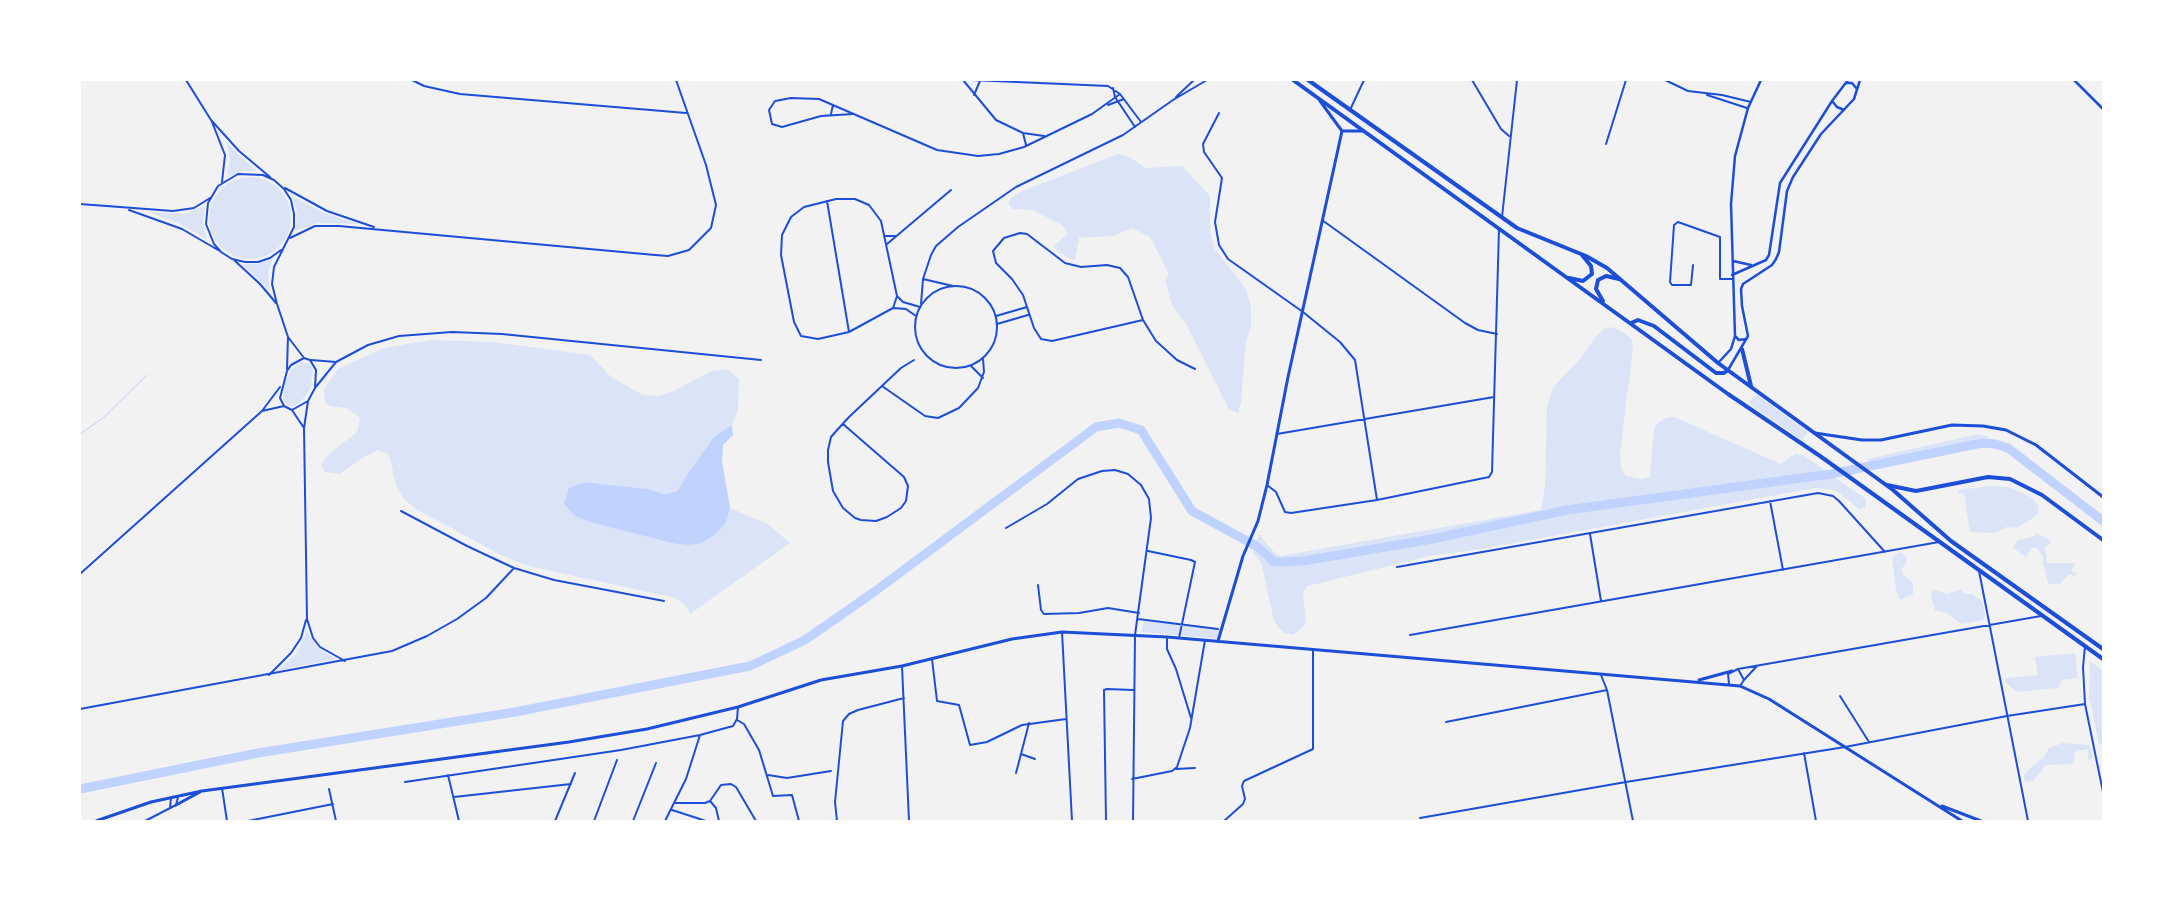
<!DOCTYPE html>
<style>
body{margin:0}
#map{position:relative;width:2183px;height:901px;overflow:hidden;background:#f2f2f2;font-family:Literata,serif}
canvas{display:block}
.frame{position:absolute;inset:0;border:81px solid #fff;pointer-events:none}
</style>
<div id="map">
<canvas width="2183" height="901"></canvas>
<div class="frame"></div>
</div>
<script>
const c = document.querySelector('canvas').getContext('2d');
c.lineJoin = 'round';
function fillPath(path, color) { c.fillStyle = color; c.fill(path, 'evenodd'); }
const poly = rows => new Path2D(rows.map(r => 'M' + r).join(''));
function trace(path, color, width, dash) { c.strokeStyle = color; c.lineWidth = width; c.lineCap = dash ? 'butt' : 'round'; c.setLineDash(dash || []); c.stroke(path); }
const green = poly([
 [226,141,237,153,257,171,243,171,227,177,230,159],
 [1118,154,1130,157,1145,168,1182,166,1210,196,1210,230,1214,248,1246,289,1251,307,1251,328,1246,341,1241,402,1238,413,1229,409,1186,324,1172,305,1165,281,1169,274,1150,237,1132,228,1113,236,1079,238,1075,259,1072,260,1057,251,1054,246,1068,233,1062,225,1033,210,1013,209,1008,204,1011,198,1020,192],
 '209 218a41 41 0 1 1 82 0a41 41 0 1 1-82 0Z',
 [292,196,322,212,359,224,318,223,295,231,297,213],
 [205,206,203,222,207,239,178,223,148,212,184,214],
 [273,258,268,273,270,291,242,264,258,264],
 [1612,327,1626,334,1632,340,1633,348,1620,453,1621,469,1626,476,1642,479,1650,477,1654,429,1659,422,1666,418,1674,417,1781,464,1795,454,1803,455,1866,499,1865,508,1859,509,1839,493,1830,489,1815,488,1481,549,1430,556,1308,586,1303,592,1306,624,1293,635,1285,633,1279,628,1274,621,1261,562,1252,552,1259,534,1273,551,1280,556,1541,510,1545,485,1547,408,1551,392,1555,385,1578,361,1597,335,1604,329],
 [431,340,493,342,590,355,611,377,643,395,659,396,674,391,711,371,727,369,739,379,738,410,732,425,714,437,686,476,679,491,664,494,648,489,584,482,575,516,655,539,687,545,726,523,730,508,768,524,790,543,690,614,688,608,676,598,528,566,499,554,416,509,404,499,396,485,389,455,386,453,378,450,364,457,340,474,325,472,321,464,331,452,357,432,360,418,346,408,331,406,325,403,324,389,338,369,384,348],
 [301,362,310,364,313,369,311,387,301,402,294,406,288,406,283,399,285,381,292,369],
 [1756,394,1808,432,1802,440,1752,406,1749,402],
 [1978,434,1991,437,1869,464,1867,459],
 [1990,486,2009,487,2031,497,2039,506,2038,513,2029,521,2016,528,2007,527,1995,533,1970,532,1964,494,1958,493,1958,490],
 [2036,533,2050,540,2051,544,2045,546,2047,563,2075,563,2071,571,2077,574,2075,577,2069,574,2060,584,2048,584,2045,568,2043,565,2044,558,2037,548,2032,548,2026,557,2013,548,2018,540,2035,536],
 [1900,552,1907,558,1906,564,1901,569,1903,575,1913,583,1913,594,1900,600,1896,590,1892,557],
 [1932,589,1947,594,1961,589,1964,594,1973,594,1982,601,1985,614,1984,620,1961,624,1947,613,1935,610,1931,596],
 [1144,621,1220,629,1218,639,1141,632],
 [307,631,318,648,336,659,279,670,296,654],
 [2075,653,2078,678,2062,680,2058,688,2017,692,2005,682,2006,678,2038,675,2035,657],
 [2090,661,2103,671,2103,744,2099,745,2089,695],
 [2062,743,2090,745,2093,759,2088,760,2088,749,2078,751,2074,753,2075,758,2072,764,2046,765,2033,781,2025,782,2024,775,2030,768,2044,757,2049,748]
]);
const water = poly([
 [732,425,733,435,723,445,722,461,730,508,726,523,715,534,702,543,687,545,672,543,590,522,575,516,564,504,569,488,584,482,648,489,664,494,678,491,686,476,714,437]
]);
const stream = poly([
 [80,434,102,419,147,375]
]);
const river = poly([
 [80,789,258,753,515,712,750,666,805,640,874,592,1096,427,1119,423,1141,430,1192,511,1258,547,1274,562,1303,561,1432,539,1567,510,1831,474,1982,443,1995,444,2008,448,2103,521]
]);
const minor = poly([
 [186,80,211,120,239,151,270,177],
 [412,80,424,86,460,94,686,113],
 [963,80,996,120,1023,133,1044,136],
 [971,80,1108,86,1120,94,1141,122],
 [1472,80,1501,129,1509,136],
 [1665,80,1688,91,1722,95,1751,102],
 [1113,88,1115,97,1135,127],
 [974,95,980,81],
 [1707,95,1747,108],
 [1176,97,1194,80],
 [1108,105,1124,99],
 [1350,110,1364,80],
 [1219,113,1203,144,1204,152,1222,178,1215,222,1219,245,1228,259,1303,312,1340,342,1355,360,1377,500],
 [831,114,833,105],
 [853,114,821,116,782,127,772,124,769,110,775,101,791,98,819,99,937,150,978,156,999,154,1024,147,1092,114,1120,94],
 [212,122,225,155,222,182],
 [1023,133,1026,145],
 [1606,144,1626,80],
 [285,188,327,211,374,227],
 [827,201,849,332],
 [80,204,173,211,194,208,210,198],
 [129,210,182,229,218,250],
 [1502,217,1517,80],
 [1322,220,1465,323,1478,330,1497,334],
 [885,236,895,236],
 [290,238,315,226,339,226,655,255,668,256,689,250,711,228,716,205,706,165,676,80],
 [887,244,951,190],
 [281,250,270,258,258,262,245,262,232,259,221,252,214,244,206,224,208,203,218,186,238,174,263,175,274,180,284,189,291,200,294,214,294,227,274,267,272,284,277,304,288,337,304,358],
 [234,260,260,284,276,303],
 [1693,265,1691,285,1672,285,1670,282,1674,225,1678,222,1720,237,1720,279,1732,279],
 [923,279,953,286],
 '915 327a41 41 0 1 1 82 0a41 41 0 1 1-82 0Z',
 [921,304,923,279,931,255,936,246,958,227,1016,187,1123,135,1173,100,1207,80],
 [893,308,897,296],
 [916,316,906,309,893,308,849,332,818,339,801,336,794,322,781,255,782,235,791,217,804,207,836,199,855,199,869,205,881,221,897,296,903,302,920,307],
 [996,316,1027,307],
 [1143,320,1052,341,1041,339,1034,328,1023,295,1012,279,996,263,993,251,1004,238,1020,233,1027,234,1065,263,1081,267,1107,265,1120,268,1128,277,1143,320,1156,341,1177,360,1195,369],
 [997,324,1028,315],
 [311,360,336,362],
 [971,366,983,378],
 [287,369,288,337],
 [882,386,925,416,938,418,959,408,978,388,984,372,983,359],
 [315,388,336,362,368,345,399,336,452,332,502,334,761,360],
 [308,401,292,410,284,406,280,398,287,371,291,365,304,358,310,360,316,370,315,388,308,401,304,428,307,619,313,638,320,647,345,661],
 [292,410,304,428],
 [262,411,284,406],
 [843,424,904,477,908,486,906,501,901,508,887,517,876,521,861,520,855,518,843,508,833,491,828,462,828,450,831,437,838,429,849,417,901,368,914,360],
 [1277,434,1494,397],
 [1267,485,1276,492,1285,512,1291,513,1377,500,1489,477,1492,472,1499,229],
 [1770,501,1783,570],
 [401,511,467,546,514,568,554,580,664,601],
 [1006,528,1047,504,1078,479,1102,471,1115,470,1128,474,1141,485,1149,499,1151,518,1135,635,1133,821],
 [1590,534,1601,601],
 [1148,551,1191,560,1195,562,1179,638],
 [1397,567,1818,493,1833,496,1839,501,1885,552],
 [1979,571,2028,821],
 [81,573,262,411,280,387],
 [1038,585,1041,610,1044,614,1079,613,1108,608,1139,613],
 [1138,619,1218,629],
 [1062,632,1072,821],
 [1410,635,1939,542],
 [1167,637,1167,649,1176,669,1191,718],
 [2085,646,2083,667,2085,704,2103,792],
 [932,659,937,701,959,705,970,745,987,742,1022,725,1066,719],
 [902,666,909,821],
 [1738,669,1744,680,1740,686],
 [269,675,291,653,301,638,306,620],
 [1601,675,1607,690,1633,821],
 [1744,680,1757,666],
 [1729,684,1728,674,1738,669,2041,616],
 [1840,696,1869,742],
 [80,709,392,651,427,636,457,619,486,598,514,568],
 [737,720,744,724,759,750,773,796,792,795,799,821],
 [1446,722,1607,690],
 [1029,723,1021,754,1035,759],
 [1804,753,1816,821],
 [1176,769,1195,768],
 [1016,773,1021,754],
 [448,775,459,821],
 [768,775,787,778,831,771],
 [1132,779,1172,771,1177,767,1190,728,1205,640],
 [405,782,621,750,700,735,733,726,737,719,738,707],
 [222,788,227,821],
 [329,789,336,821],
 [454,797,571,784],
 [710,801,716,808,719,821],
 [675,803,705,803,710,801,721,785,731,784,736,787,756,821],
 [170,808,171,798],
 [672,810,706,821],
 [1420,818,1626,782,1845,747,2007,716,2085,704],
 [145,821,176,805,178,797],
 [248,821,333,804],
 [555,821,575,773],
 [594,821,617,760],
 [633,821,656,763],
 [665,821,686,779,700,735],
 [837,821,835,802,843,721,849,714,858,710,904,698],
 [1106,821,1104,690,1107,689,1133,690],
 [1224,821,1243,804,1245,799,1242,786,1244,781,1313,749,1313,650]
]);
const tertiary = poly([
 [2074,80,2103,109],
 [1846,83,1852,83,1857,89],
 [1832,101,1837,107,1844,110],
 [1733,261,1751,265],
 [1732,275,1766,260,1769,255,1780,183,1832,101,1848,80],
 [1735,336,1739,340,1746,339],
 [1718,363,1731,349,1735,336,1731,204,1735,156,1748,108,1761,80],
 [1728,370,1748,336,1742,306,1741,289,1743,284,1772,265,1776,259,1779,252,1787,191,1793,177,1821,134,1854,99,1860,80]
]);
const secondary = poly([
 [1342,131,1364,131],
 [1815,433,1862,440,1881,440,1952,425,1983,426,2006,430,2036,445,2103,497],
 [1218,641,1243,556,1258,521,1267,485,1288,377,1342,131,1320,101],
 [1699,680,1732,671],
 [176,805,200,792],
 [1942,806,1981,821],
 [96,821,151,802,202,791,569,742,647,729,738,707,821,680,902,666,1012,639,1062,632,1167,637,1740,686,1769,699,1962,821]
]);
const primary = poly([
 [1887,485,1916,491,1988,477,2010,479,2042,495,2103,540]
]);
const trunk = poly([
 [1293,80,1728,394,1820,456,2103,659],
 [1308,80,1517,228,1586,256,1607,268,1718,363,1893,490,1951,541,2103,649],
 [1569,278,1583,281,1592,274,1591,266,1582,255],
 [1603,301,1596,289,1598,280,1606,276,1619,279],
 [1631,323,1638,320,1654,326,1716,373,1724,373,1728,370],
 [1742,349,1751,386]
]);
fillPath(green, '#dbe4f7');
fillPath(water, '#bfd3fe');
trace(stream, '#bfd3fe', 1);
trace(river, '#bfd3fe', 9);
trace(minor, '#1d4ed8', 2);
trace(tertiary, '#1d4ed8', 2.5);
trace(secondary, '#1d4ed8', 3);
trace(primary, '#1d4ed8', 4);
trace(trunk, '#1d4ed8', 4);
</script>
